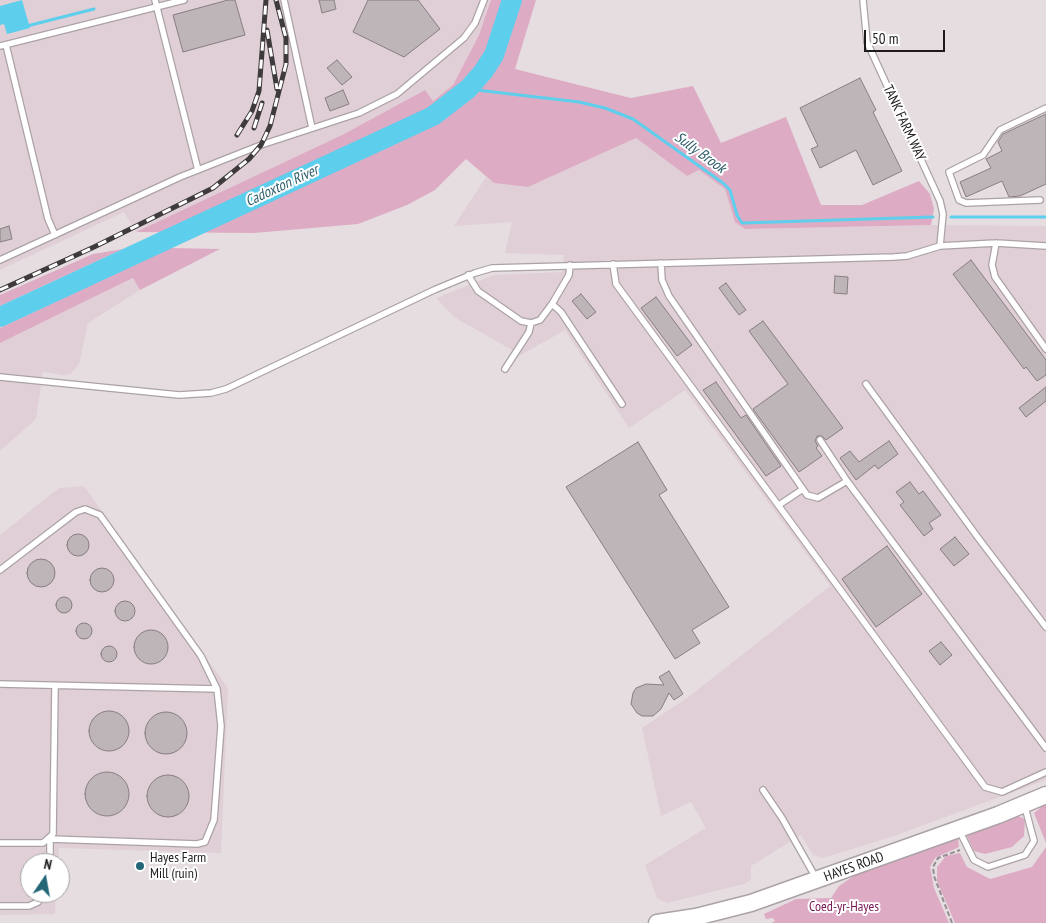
<!DOCTYPE html>
<style>
body{margin:0}
#map{position:relative;width:1046px;height:923px;overflow:hidden;background:#e6dde1;font-family:"PT Sans Narrow",sans-serif}
canvas{display:block}
.north{position:absolute;left:20px;top:853px;width:50px;height:50px;box-sizing:border-box;background:#fff;border:1px solid #a5a4a4;border-radius:50%;rotate:12deg;font-size:14px;font-weight:700;line-height:20px;text-align:center;color:#1e1b1c}
.north::after{content:'';display:block;margin:auto;width:18px;height:22px;background:#236678;clip-path:polygon(50% 0,100% 100%,50% 72%,0 100%)}
.scale{position:absolute;left:864px;top:30px;width:81px;height:22px;box-sizing:border-box;border:2px solid #1e1b1c;border-top:0;padding-left:6px;font-size:15px;line-height:18px;white-space:nowrap;color:#1e1b1c;-webkit-text-stroke:4px #fff;paint-order:stroke}
</style>
<div id="map">
<canvas width="1046" height="923"></canvas>
<div class="north">N</div>
<div class="scale">50 m</div>
</div>
<script>
const c = document.querySelector('canvas').getContext('2d');
c.lineJoin = 'round';
function fillPath(path, color) { c.fillStyle = color; c.fill(path, 'evenodd'); }
const poly = rows => new Path2D(rows.map(r => 'M' + r).join(''));
function trace(path, color, width, dash) { c.strokeStyle = color; c.lineWidth = width; c.lineCap = dash ? 'butt' : 'round'; c.setLineDash(dash || []); c.stroke(path); }
function write(font, color, halo, rows, align = 'center') {
  c.font = font + ' "PT Sans Narrow",sans-serif'; c.lineWidth = 4; c.setLineDash([]); c.textBaseline = 'middle'; c.strokeStyle = halo; c.fillStyle = color; for (const [text, x, y, turn = 0] of rows) {
    c.save(); c.translate(x, y); c.rotate((+turn || 0) * Math.PI / 180); c.textAlign = isNaN(turn) ? turn : align; if (halo) c.strokeText(text, 0, 0); c.fillText(text, 0, 0); c.restore();
  }
}
const built = poly([
 [0,0,492,0,479,35,453,85,433,101,425,90,342,135,136,232,124,212,0,270],
 [636,138,687,176,699,170,725,189,745,229,931,225,1046,226,1046,780,894,836,823,858,813,855,801,835,751,866,751,880,744,884,667,903,657,898,645,865,706,828,691,802,661,816,642,728,687,698,830,586,685,390,629,428,565,330,521,355,454,317,436,298,494,275,562,272,564,255,505,253,512,222,454,226,486,177,494,183,528,187],
 [134,278,140,290,88,323,79,364,71,374,62,375,43,372,36,419,0,451,0,343],
 [84,486,228,688,221,853,59,848,58,863,30,863,30,893,56,893,55,914,0,915,0,535,51,494,60,488]
]);
const green = poly([
 [491,0,536,0,515,69,631,98,693,86,721,143,786,117,821,205,862,205,919,181,930,194,934,209,931,225,745,229,735,222,725,189,699,170,687,176,636,138,528,187,494,183,466,159,435,190,407,205,358,224,254,233,136,232,342,135,425,90,433,101,453,85,479,35],
 [170,248,220,249,140,290,133,278,0,343,0,328],
 [123,249,0,306,0,295,93,254],
 [1046,803,1046,843,1034,813],
 [1018,816,1025,819,1024,836,1012,847,985,854,974,851,967,836],
 [958,837,959,847,935,858,930,867,934,888,949,923,771,923,775,921,773,918,766,919,764,914,796,899,831,898,839,886,867,867],
 [1046,847,1046,923,955,923,937,881,937,867,946,856,960,853,967,867,990,879,1032,867]
]);
const water = poly([
 [22,0,30,28,7,34,4,24,0,25,0,6]
]);
const stream = poly([
 [27,26,94,9],
 [468,89,579,102,605,108,633,119,723,183,730,190,737,215,742,223,933,217],
 [951,217,1046,217]
]);
const river = poly([
 [0,317,433,116,468,89,483,72,494,55,512,0]
]);
const building = poly([
 [228,0,235,0,245,35,183,52,173,15,228,0],
 [319,0,334,0,336,9,322,13,319,0],
 [368,0,418,0,440,29,404,57,353,32,368,0],
 [337,60,352,77,342,85,327,68,337,60],
 [860,78,876,110,873,112,902,171,873,185,856,150,820,168,811,149,818,146,800,108,860,78],
 [343,90,349,104,330,111,325,98,343,90],
 [1046,114,1046,184,1020,196,1009,197,1002,181,966,197,960,182,991,168,986,159,1002,151,998,142,1003,134,1046,114],
 [9,226,12,239,0,242,0,229,9,226],
 [971,260,1046,360,1046,375,1037,381,1026,367,1024,369,953,274,971,260],
 [835,276,848,277,847,294,834,293,835,276],
 [726,283,746,310,739,315,719,288,726,283],
 [581,294,596,312,587,319,572,301,581,294],
 [656,297,692,345,677,356,641,308,656,297],
 [763,321,843,428,826,440,822,436,817,436,815,441,818,446,816,448,822,456,799,472,753,409,788,384,749,331,763,321],
 [716,382,741,418,746,415,781,466,766,476,703,390,716,382],
 [1046,387,1046,401,1026,417,1019,408,1046,387],
 [889,441,898,454,878,469,875,465,856,480,840,458,850,451,859,462,889,441],
 [638,442,667,490,659,495,729,607,692,630,700,643,675,659,566,487,638,442],
 [910,482,919,494,923,491,941,515,929,523,933,529,924,536,900,505,904,502,896,492,910,482],
 '67 545a11 11 0 1 1 22 0a11 11 0 1 1-22 0Z',
 [955,537,969,554,954,566,940,549,955,537],
 [887,546,922,594,876,627,842,579,887,546],
 '27 573a14 14 0 1 1 28 0a14 14 0 1 1-28 0Z',
 '90 580a12 12 0 1 1 24 0a12 12 0 1 1-24 0Z',
 '56 605a8 8 0 1 1 16 0a8 8 0 1 1-16 0Z',
 '115 611a10 10 0 1 1 20 0a10 10 0 1 1-20 0Z',
 '76 631a8 8 0 1 1 16 0a8 8 0 1 1-16 0Z',
 '134 647a17 17 0 1 1 34 0a17 17 0 1 1-34 0Z',
 [941,642,952,655,940,665,929,651,941,642],
 '101 654a8 8 0 1 1 16 0a8 8 0 1 1-16 0Z',
 [669,671,683,694,674,700,669,693,661,709,653,716,642,716,637,713,631,704,633,693,636,688,646,684,664,685,659,677,669,671],
 '89 731a20 20 0 1 1 40 0a20 20 0 1 1-40 0Z',
 '145 733a21 21 0 1 1 42 0a21 21 0 1 1-42 0Z',
 '85 794a22 22 0 1 1 44 0a22 22 0 1 1-44 0Z',
 '147 796a21 21 0 1 1 42 0a21 21 0 1 1-42 0Z'
]);
const path = poly([
 [952,923,934,876,933,867,938,858,960,850]
]);
const lane = poly([
 [155,0,198,170],
 [284,0,312,128],
 [863,0,867,42,940,201,943,214,940,246],
 [6,45,48,219,55,235],
 [0,46,184,0],
 [1040,200,966,203,959,200,949,172,983,155,1000,130,1046,108],
 [996,243,992,265,995,277,1046,349],
 [0,260,180,177,261,145,359,113,397,94,464,38,475,23,484,0],
 [661,263,662,280,669,296,807,495,818,498,847,481],
 [613,264,616,284,985,787,1002,792,1046,772],
 [468,275,478,291,521,321,531,323,540,320,552,304,569,275,570,265],
 [552,304,561,312,622,404],
 [505,369,529,332,531,323],
 [0,377,179,395,211,393,226,389,434,290,475,273,492,268,894,257,907,256,940,246,996,243,1046,246],
 [866,384,979,539,1046,627],
 [820,440,847,481,1046,748],
 [779,505,803,489],
 [0,570,76,512,85,509,100,515,201,656,217,689,221,726,214,820,205,842,197,844,50,839,50,863],
 [0,684,217,689],
 [763,790,782,818,816,878],
 [959,830,974,860,988,867,1025,855,1034,841,1025,807],
 [0,843,43,843,53,834,55,686],
 [0,906,29,906,38,902,45,893]
]);
const secondary = poly([
 [657,923,696,917,751,903,998,815,1046,795]
]);
const rail = poly([
 [267,30,277,89],
 [254,128,262,103],
 [237,135,252,111,259,91,266,0],
 [0,290,94,247,213,188,249,159,261,145,270,126,286,64,286,38,276,0]
]);
const markers = [
 [140,866,5,"#236678"]
];
const streetNames = [
 ["TANK FARM WAY",904,123,65],
 ["HAYES ROAD",854,867,-20]
];
const poiNames = [
 ["Hayes Farm",150,858],
 ["Mill (ruin)",150,874]
];
const parkNames = [
 ["Coed-yr-Hayes",844,907]
];
const waterNames = [
 ["Sully Brook",700,153,36],
 ["Cadoxton River",282,186,-25]
];
fillPath(built, '#e0cfd7');
fillPath(green, '#ddabc3');
fillPath(water, '#5eceed');
trace(stream, '#5eceed', 3);
trace(river, '#5eceed', 20);
fillPath(building, '#beb5b9');
trace(building, '#877e82', 1);
trace(lane, '#aba2a6', 8);
trace(secondary, '#aba2a6', 19);
trace(path, '#958e91', 2, [5, 2.5]);
trace(lane, '#fff', 5.5);
trace(secondary, '#fff', 16);
trace(rail, '#3f3b3c', 5);
trace(rail, '#fff', 3, [9]);
for (const [x, y, r, color] of markers) { const dot = new Path2D(); dot.arc(x, y, r, 0, 2 * Math.PI); c.fillStyle = color; c.fill(dot); trace(dot, '#fff', 2); }
write('14px', '#1e1b1c', '#fff', streetNames);
write('14px', '#1e1b1c', '#fff', poiNames, 'left');
write('14px', '#771953', '#fff', parkNames);
write('italic 15px', '#2f5e6c', '#fff', waterNames);
</script>
